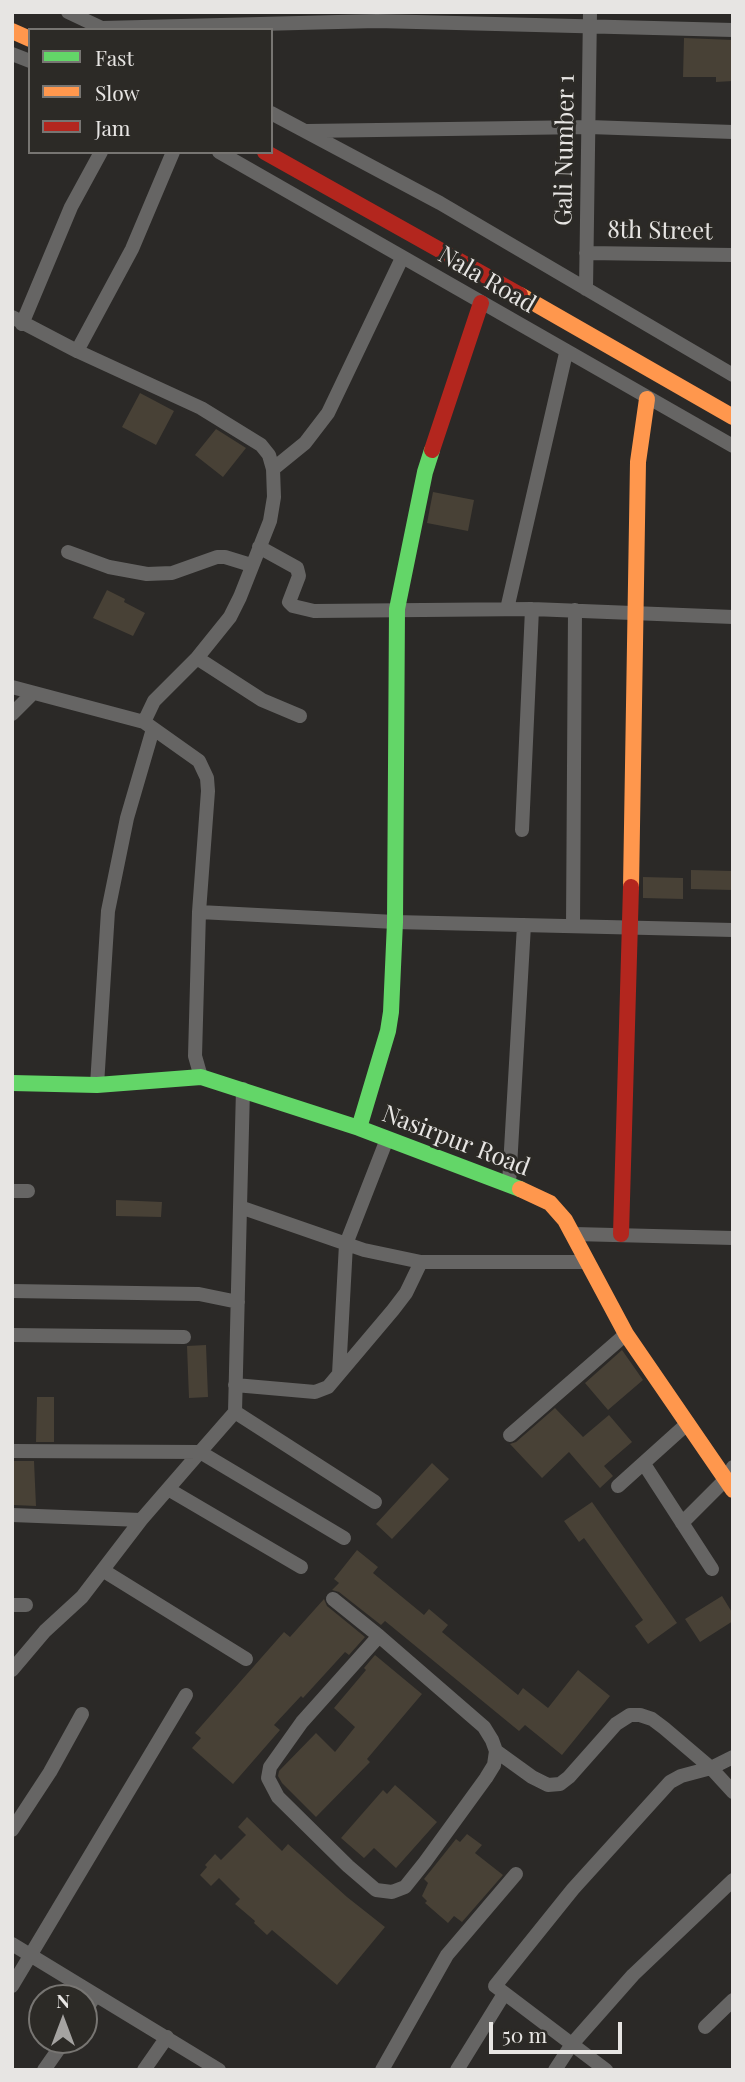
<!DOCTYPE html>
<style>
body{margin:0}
#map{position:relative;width:745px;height:2082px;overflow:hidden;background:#2b2927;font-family:"Playfair Display",serif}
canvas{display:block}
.frame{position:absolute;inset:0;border:14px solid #e7e5e3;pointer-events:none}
.legend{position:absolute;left:28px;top:28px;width:245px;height:126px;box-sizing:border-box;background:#2c2a26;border:2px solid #777572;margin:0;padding:9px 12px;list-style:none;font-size:21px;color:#e7e5e3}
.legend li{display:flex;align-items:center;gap:14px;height:35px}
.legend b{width:35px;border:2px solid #777572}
.north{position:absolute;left:28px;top:1984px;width:70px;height:70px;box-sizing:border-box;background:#2c2a26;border:2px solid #777572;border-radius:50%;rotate:0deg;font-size:19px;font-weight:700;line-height:28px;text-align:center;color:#e7e5e3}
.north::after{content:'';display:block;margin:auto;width:24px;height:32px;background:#a5a3a1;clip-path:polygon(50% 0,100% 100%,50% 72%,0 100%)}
.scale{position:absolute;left:489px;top:2022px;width:133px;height:32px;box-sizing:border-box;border:4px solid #e7e5e3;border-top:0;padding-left:9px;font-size:21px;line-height:24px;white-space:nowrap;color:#e7e5e3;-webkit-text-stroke:5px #2c2a26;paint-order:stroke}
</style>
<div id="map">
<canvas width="745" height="2082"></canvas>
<div class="frame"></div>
<ul class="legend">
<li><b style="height:9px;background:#63d668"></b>Fast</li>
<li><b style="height:9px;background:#ff974d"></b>Slow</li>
<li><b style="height:9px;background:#b3261e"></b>Jam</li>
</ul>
<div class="north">N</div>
<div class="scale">50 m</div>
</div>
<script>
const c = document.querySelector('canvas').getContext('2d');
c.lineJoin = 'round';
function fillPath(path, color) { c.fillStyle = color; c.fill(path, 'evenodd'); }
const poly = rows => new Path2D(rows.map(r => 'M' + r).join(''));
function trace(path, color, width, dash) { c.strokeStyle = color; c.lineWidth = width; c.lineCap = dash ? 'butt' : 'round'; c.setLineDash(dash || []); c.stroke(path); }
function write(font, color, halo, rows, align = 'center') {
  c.font = font + ' "Playfair Display",serif'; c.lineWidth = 6; c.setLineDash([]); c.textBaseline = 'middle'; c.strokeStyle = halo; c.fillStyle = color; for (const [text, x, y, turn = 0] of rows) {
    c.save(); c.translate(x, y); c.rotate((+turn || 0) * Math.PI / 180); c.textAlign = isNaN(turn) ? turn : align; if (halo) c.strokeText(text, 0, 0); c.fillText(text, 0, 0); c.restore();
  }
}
const building = poly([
 [684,38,733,40,733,81,716,82,716,77,683,77],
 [140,393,174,411,156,445,122,427],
 [216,429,246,448,223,477,195,455],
 [433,492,474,500,468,531,427,523],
 [107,590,125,599,124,602,145,613,133,636,93,618],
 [691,870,733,871,733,890,691,889],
 [643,877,683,878,683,899,643,898],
 [116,1200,162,1202,161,1217,116,1216],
 [206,1345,208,1397,189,1398,187,1346],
 [622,1350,643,1380,608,1410,585,1383],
 [37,1397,54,1397,54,1442,36,1442],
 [555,1408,583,1437,609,1415,632,1442,604,1466,613,1476,600,1488,569,1452,542,1478,510,1444,516,1442],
 [12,1461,34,1461,36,1506,14,1505],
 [432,1463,449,1479,392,1539,376,1524],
 [592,1502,677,1623,648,1644,635,1626,643,1620,584,1538,579,1542,564,1521],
 [357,1550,378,1567,373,1573,424,1615,429,1609,448,1625,442,1632,518,1695,523,1688,548,1708,578,1670,610,1696,562,1755,525,1725,519,1731,385,1621,381,1625,339,1592,332,1590,339,1583,334,1579],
 [722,1596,733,1614,733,1621,700,1642,685,1619],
 [324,1599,327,1606,365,1637,349,1655,345,1652,303,1698,301,1696,274,1725,280,1730,233,1784,192,1748,201,1738,195,1733,284,1632,290,1637],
 [375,1655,422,1694,367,1759,370,1762,316,1817,282,1783,278,1776,279,1771,316,1733,335,1752,355,1727,334,1708,366,1670,364,1668],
 [395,1785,437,1822,396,1868,374,1848,364,1858,341,1838,383,1790,387,1794],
 [247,1817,282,1851,288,1844,347,1897,385,1927,337,1985,272,1930,267,1935,254,1923,255,1921,235,1904,240,1899,219,1878,211,1886,200,1875,207,1867,205,1865,215,1854,221,1860,246,1835,238,1827],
 [467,1834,482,1845,475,1853,503,1875,462,1922,454,1916,448,1923,425,1903,427,1901,422,1896,428,1883,424,1879,456,1839,460,1842]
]);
const street = poly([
 [68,12,106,30],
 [103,28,377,21,733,30],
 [12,54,30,61],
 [271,113,440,203,733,375],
 [307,131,589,127,733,132],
 [219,152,733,446],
 [586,253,733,255],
 [586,289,590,12],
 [12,317,77,351,201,408,261,445,269,455,273,469,274,497,270,521,240,597,230,617,197,658,154,701,144,722],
 [22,324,71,207,101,152],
 [77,351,132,249,173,152],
 [273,469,305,443,328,413,402,258],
 [259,547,297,568,299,576,289,602,293,606,314,611,532,609,733,617],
 [68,552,109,567,147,574,172,573,217,557,225,557,251,565],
 [507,609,566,353],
 [197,658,262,700,300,716],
 [12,687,144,722,199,761,207,778,208,791,199,912,195,1056,201,1077],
 [12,714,33,693],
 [522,830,532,609],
 [199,912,395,922,733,930],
 [573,926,575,610],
 [97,1085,108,911,127,818,153,729],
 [509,1184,524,925],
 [12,1191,28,1191],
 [240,1207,243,1089],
 [574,1234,733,1238],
 [12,1291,199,1294,238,1302],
 [12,1335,184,1337],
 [339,1374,346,1244,387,1139],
 [235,1385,315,1392,328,1387,393,1310,406,1293,421,1262],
 [235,1412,240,1207,364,1250,421,1262,588,1262],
 [510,1435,626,1334],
 [12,1451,200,1452,141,1520,82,1597,45,1631,12,1670],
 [644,1464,712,1569],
 [618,1486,688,1423],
 [168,1489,301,1567],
 [12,1515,141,1520],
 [682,1523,726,1479,733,1467],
 [344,1538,200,1452,235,1412,375,1502],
 [104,1571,246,1659],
 [333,1599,379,1636,484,1727,492,1740,496,1751,494,1765,486,1778,425,1862,405,1887,392,1892,376,1890,348,1866,278,1797,268,1778,270,1767,302,1722,379,1636],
 [12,1605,26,1605],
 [496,1751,532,1777,548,1785,560,1784,569,1777,616,1724,630,1715,640,1715,652,1719,664,1728,711,1768],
 [733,1757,711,1768,733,1792],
 [12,1830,50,1772,82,1714],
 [12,1944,219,2070],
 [12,1986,186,1695],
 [84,2012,96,1995],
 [705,2027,733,2000],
 [44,2070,65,2040],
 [144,2070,167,2037],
 [382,2070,447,1955,516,1874],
 [457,2070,504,1994],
 [555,2070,572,2044,633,1975,733,1880],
 [606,2070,495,1986,573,1889,670,1782,681,1776,711,1768]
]);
const fast = poly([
 [12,1083,97,1085,201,1077,359,1128,520,1189],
 [359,1128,388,1031,391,1012,395,922,397,609,425,472,432,450]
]);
const slow = poly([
 [12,31,30,39],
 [520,295,733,417],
 [631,887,638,462,647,399],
 [520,1189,550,1203,565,1220,626,1334,733,1490]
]);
const jam = poly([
 [265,152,520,295],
 [432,450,481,303],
 [621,1234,631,887]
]);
const streetNames = [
 ["Gali Number 1",565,150,-89],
 ["8th Street",660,231,1],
 ["Nala Road",487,280,30],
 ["Nasirpur Road",456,1141,21]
];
fillPath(building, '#484136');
trace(street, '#666564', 14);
trace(fast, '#63d668', 16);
trace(slow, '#ff974d', 16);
trace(jam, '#b3261e', 16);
write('24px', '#e7e5e3', '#2c2a26', streetNames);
</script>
